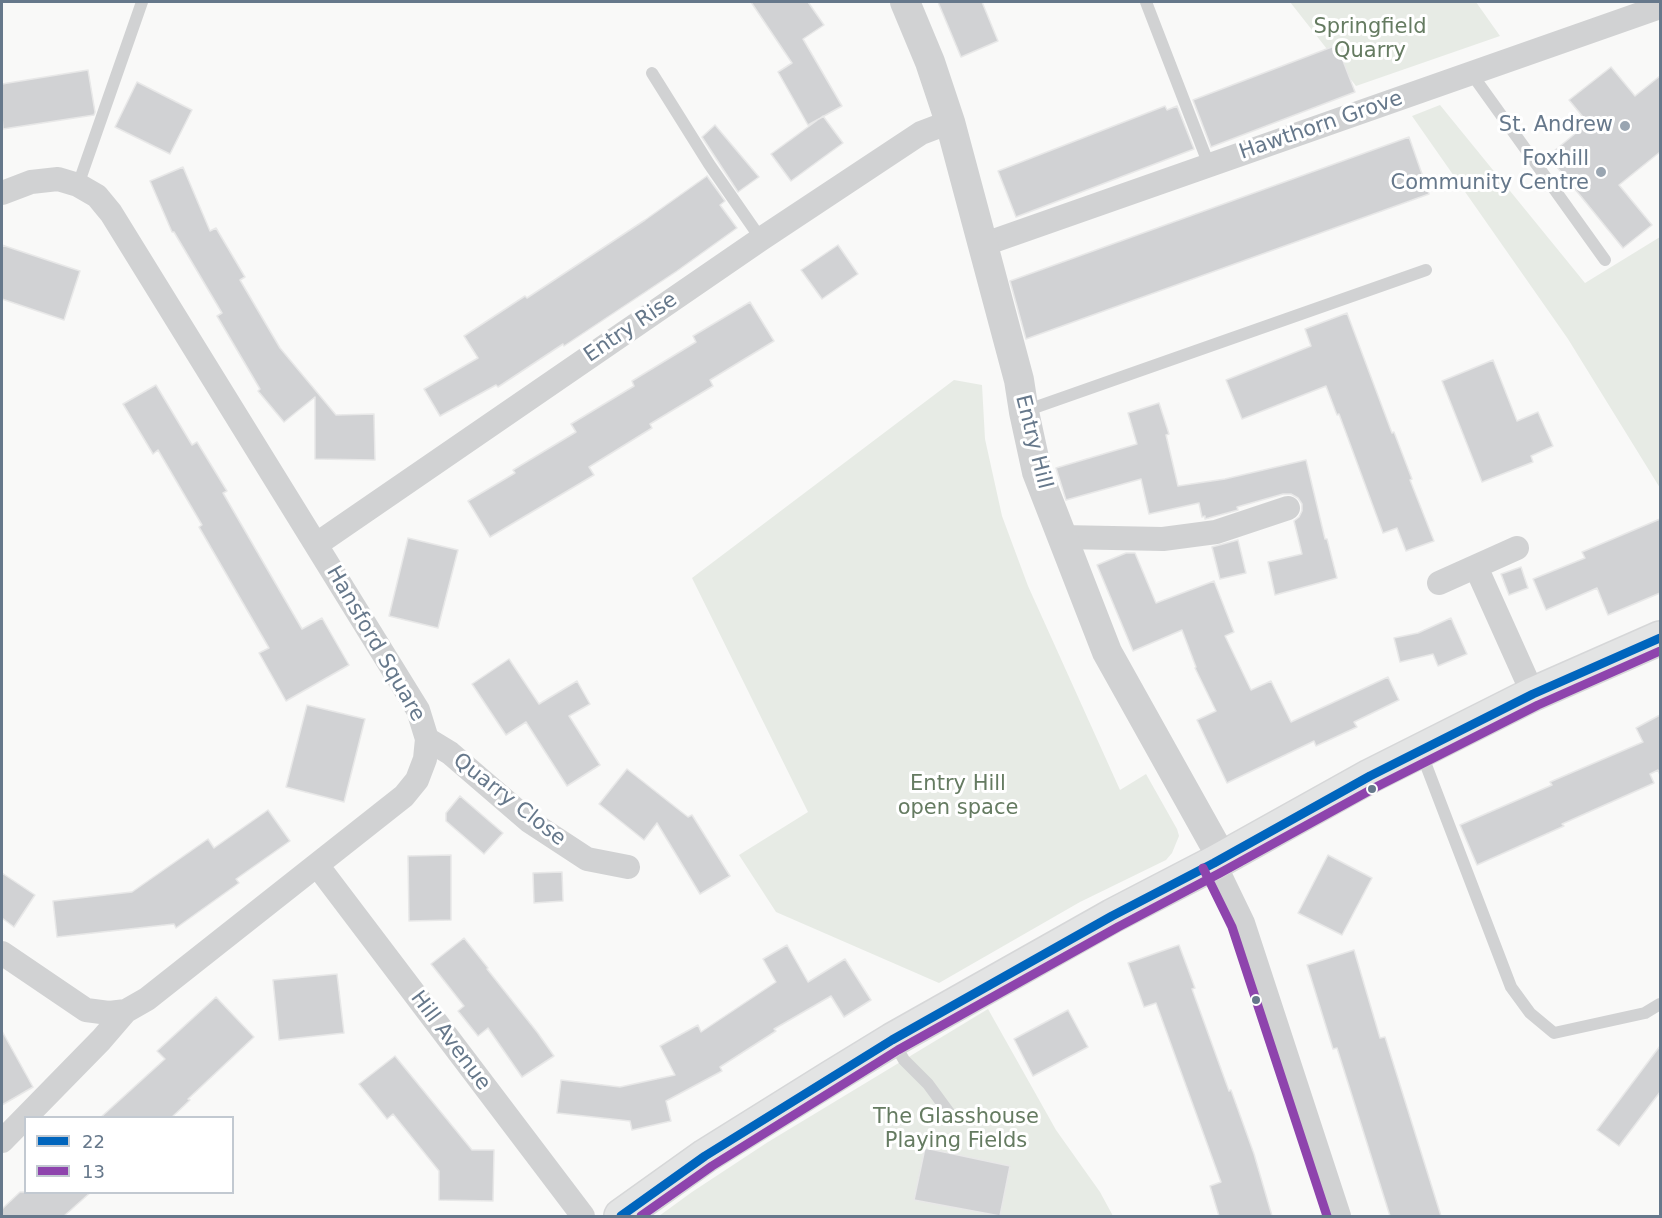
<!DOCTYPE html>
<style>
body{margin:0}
#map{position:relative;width:1662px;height:1218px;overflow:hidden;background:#f9f9f8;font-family:"DejaVu Sans",sans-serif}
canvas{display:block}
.frame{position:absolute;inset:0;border:3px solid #66788b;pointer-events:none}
.legend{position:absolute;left:24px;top:1116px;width:210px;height:78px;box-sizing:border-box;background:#fff;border:2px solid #c2c9d1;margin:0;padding:8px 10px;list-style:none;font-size:18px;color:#66788b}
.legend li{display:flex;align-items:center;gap:12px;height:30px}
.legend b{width:30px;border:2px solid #c2c9d1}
</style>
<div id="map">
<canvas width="1662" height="1218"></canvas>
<div class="frame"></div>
<ul class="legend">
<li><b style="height:8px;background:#0065bd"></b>22</li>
<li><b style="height:8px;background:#8e44ad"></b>13</li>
</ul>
</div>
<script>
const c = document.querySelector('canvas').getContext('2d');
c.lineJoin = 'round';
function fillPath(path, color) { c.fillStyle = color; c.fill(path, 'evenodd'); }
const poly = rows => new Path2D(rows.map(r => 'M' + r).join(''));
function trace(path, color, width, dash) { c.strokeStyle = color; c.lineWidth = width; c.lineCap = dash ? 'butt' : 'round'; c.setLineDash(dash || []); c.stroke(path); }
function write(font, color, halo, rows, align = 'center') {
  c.font = font + ' "DejaVu Sans",sans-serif'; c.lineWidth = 6; c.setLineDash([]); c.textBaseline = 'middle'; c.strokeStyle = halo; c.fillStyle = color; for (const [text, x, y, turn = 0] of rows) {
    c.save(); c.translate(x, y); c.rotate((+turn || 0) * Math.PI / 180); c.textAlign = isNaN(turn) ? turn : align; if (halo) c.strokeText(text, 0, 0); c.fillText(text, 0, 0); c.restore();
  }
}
const green = poly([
 [1290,2,1476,2,1500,36,1356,86],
 [1440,105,1585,283,1660,237,1660,488,1568,339,1412,116],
 [954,380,982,385,985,439,1002,516,1028,586,1120,790,1146,774,1177,829,1179,836,1172,853,1166,860,1080,902,939,983,776,912,739,855,808,812,692,578],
 [988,1009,1056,1130,1100,1192,1113,1216,659,1216,692,1192,768,1142]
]);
const building = poly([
 [751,2,808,2,824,25,803,39,842,106,808,125,778,72,792,63,751,2],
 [938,2,982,2,998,41,961,57,938,2],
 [1337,45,1355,92,1211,147,1193,100,1337,45],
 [1611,67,1635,96,1660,76,1660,152,1619,185,1652,225,1623,248,1548,156,1588,123,1569,100,1611,67],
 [88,70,95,112,94,115,3,129,2,117,2,84,88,70],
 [137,82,192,110,170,154,115,127,137,82],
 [1165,106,1167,110,1177,106,1194,149,1016,217,998,171,1165,106],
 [823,116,843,143,791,181,771,154,823,116],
 [715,125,759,177,738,192,702,137,715,125],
 [1409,137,1429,194,1026,339,1010,281,1409,137],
 [183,167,210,231,216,228,245,277,240,280,280,348,336,415,374,414,375,460,315,459,315,397,284,422,258,391,260,389,217,316,222,313,174,232,172,232,150,181,183,167],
 [707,176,725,201,720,205,737,228,677,271,564,346,563,344,498,387,496,385,440,416,424,389,478,358,464,336,525,296,527,298,645,220,707,176],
 [2,245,80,271,64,320,2,299,2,245],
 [838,245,858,274,822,299,801,270,838,245],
 [750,302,774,341,710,380,713,386,650,424,652,428,589,467,594,475,490,537,468,501,515,473,513,470,576,432,571,424,634,386,632,381,696,342,693,336,750,302],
 [1347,313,1392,433,1394,432,1412,479,1410,480,1434,541,1406,551,1397,528,1383,533,1339,414,1337,415,1326,386,1242,419,1226,380,1311,346,1305,329,1347,313],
 [1493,360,1517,421,1538,412,1553,446,1531,456,1533,462,1482,482,1442,381,1493,360],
 [156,385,192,445,197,442,227,491,223,493,302,629,322,618,349,665,286,701,259,653,269,648,199,527,202,525,158,450,153,454,123,404,156,385],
 [1159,403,1169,434,1166,435,1178,486,1225,479,1306,460,1325,539,1327,539,1337,578,1275,595,1268,562,1302,554,1294,521,1299,517,1302,511,1302,504,1298,498,1291,494,1283,494,1237,507,1238,510,1205,519,1205,516,1202,517,1199,503,1149,514,1141,479,1066,500,1056,468,1137,444,1128,413,1159,403],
 [1660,519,1660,593,1608,615,1597,588,1546,610,1533,579,1585,558,1582,552,1660,519],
 [408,538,458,550,438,628,389,616,408,538],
 [1238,540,1246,573,1220,579,1212,547,1238,540],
 [1126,553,1135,553,1156,603,1214,581,1234,632,1225,636,1251,690,1271,681,1291,722,1388,677,1399,700,1354,722,1357,727,1316,746,1314,741,1227,783,1197,720,1216,711,1195,668,1196,667,1182,630,1133,651,1097,565,1126,553],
 [1521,567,1528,588,1509,595,1501,574,1521,567],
 [1451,618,1467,654,1438,666,1433,654,1400,662,1394,638,1418,633,1451,618],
 [509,659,539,704,577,681,590,704,569,716,600,765,567,786,526,722,506,735,472,684,509,659],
 [307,705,365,719,344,802,286,787,307,705],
 [1660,715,1660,775,1658,770,1650,774,1654,783,1562,824,1564,826,1477,865,1460,825,1552,785,1550,782,1643,742,1636,728,1660,715],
 [627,769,688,817,692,815,730,876,700,894,657,823,644,840,599,804,627,769],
 [460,796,503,833,484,854,446,821,446,813,460,796],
 [268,810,290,841,236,879,239,883,176,928,174,924,57,937,53,901,132,892,208,839,214,848,268,810],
 [451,855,451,920,409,921,408,856,451,855],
 [1328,855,1372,878,1342,935,1298,913,1328,855],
 [562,872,563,901,534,903,533,873,562,872],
 [2,873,35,895,14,927,2,918,2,873],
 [464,938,488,968,487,969,537,1032,554,1056,522,1077,488,1028,478,1036,458,1011,464,1006,431,964,464,938],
 [787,945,808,982,845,959,871,1000,844,1017,831,996,774,1029,776,1031,720,1067,722,1071,666,1101,671,1121,632,1130,630,1121,557,1113,561,1080,620,1087,675,1075,660,1046,698,1025,701,1032,776,982,763,959,787,945],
 [1179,945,1195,988,1192,989,1229,1091,1231,1090,1254,1154,1272,1216,1219,1216,1210,1186,1221,1182,1156,1003,1144,1007,1128,963,1179,945],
 [1354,950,1380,1038,1385,1037,1441,1216,1390,1216,1337,1048,1333,1049,1307,965,1354,950],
 [337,974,344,1033,279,1040,273,980,337,974],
 [216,997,254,1037,188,1099,190,1100,171,1118,100,1118,165,1059,157,1051,216,997],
 [1068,1010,1088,1047,1033,1076,1014,1039,1068,1010],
 [2,1031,33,1087,2,1105,2,1031],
 [1660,1046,1660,1092,1619,1146,1597,1130,1660,1046],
 [395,1056,472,1150,494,1150,493,1201,439,1200,439,1171,393,1114,387,1119,359,1084,395,1056],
 [925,1148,1010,1166,1000,1216,914,1200,925,1148],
 [20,1192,91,1192,64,1216,2,1216,2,1209,20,1192]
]);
const service = poly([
 [1146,2,1209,165],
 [652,73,709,164,761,239],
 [1471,73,1605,260],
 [78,185,142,2],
 [1025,411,1426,270],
 [1421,752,1511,987,1530,1013,1554,1033,1645,1013,1660,1004],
 [893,1041,904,1060,928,1084,950,1114]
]);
const minor = poly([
 [2,193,31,182,58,179,78,185,97,196,111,213,418,710,427,739,425,759,417,780,404,796,147,999,126,1011,109,1013,86,1010,2,953],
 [982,245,1660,7],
 [1062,537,1163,539,1216,532,1288,508],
 [317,544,761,239,921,133,950,122],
 [1476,567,1533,694],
 [1439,583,1517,548],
 [427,739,450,753,529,821,587,859,628,867],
 [1214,863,1243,923,1339,1216],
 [317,865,583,1216],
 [2,1141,101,1040,126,1011]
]);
const tertiary = poly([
 [905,2,930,62,950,122,1019,380,1024,412,1037,472,1107,652,1222,858]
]);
const primary = poly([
 [621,1216,705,1156,830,1078,892,1040,1112,916,1214,863,1370,776,1533,694,1660,638]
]);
const bus1 = poly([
 [621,1216,705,1156,892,1040,1112,916,1214,863,1370,776,1533,694,1660,638]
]);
const bus2 = poly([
 [1203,868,1232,927,1327,1216],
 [641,1216,712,1166,898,1050,1118,927,1220,873,1376,787,1538,705,1660,651]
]);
const markers = [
 [1625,126,6,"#99a5b1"],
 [1601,172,6,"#99a5b1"],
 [1372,789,5,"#66788b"],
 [1256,1000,5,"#66788b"]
];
const parkNames = [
 ["Springfield",1370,28],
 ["Quarry",1370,52],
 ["Entry Hill",958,785],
 ["open space",958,809],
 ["The Glasshouse",956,1118],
 ["Playing Fields",956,1142]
];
const streetNames = [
 ["Hawthorn Grove",1321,126,-19],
 ["Entry Rise",631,328,-34],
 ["Entry Hill",1033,442,76],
 ["Hansford Square",375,644,60],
 ["Quarry Close",509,800,38],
 ["Hill Avenue",450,1041,53]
];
const poiNames = [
 ["St. Andrew",1613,126],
 ["Foxhill",1589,160],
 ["Community Centre",1589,184]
];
fillPath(green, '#e7ebe5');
fillPath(building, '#d1d2d4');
trace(building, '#e8e8e8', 1.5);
trace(primary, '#d6d7d8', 36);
trace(service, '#d1d2d3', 12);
trace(minor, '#d1d2d3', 24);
trace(tertiary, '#d1d2d3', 30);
trace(primary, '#e3e4e4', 33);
trace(bus1, '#0065bd', 9);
trace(bus2, '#8e44ad', 9);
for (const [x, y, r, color] of markers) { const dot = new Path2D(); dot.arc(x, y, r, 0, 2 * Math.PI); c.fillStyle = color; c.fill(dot); trace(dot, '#fff', 2); }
write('21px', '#657b61', '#fff', parkNames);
write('21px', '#66788b', '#fff', streetNames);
write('21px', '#66788b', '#fff', poiNames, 'right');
</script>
